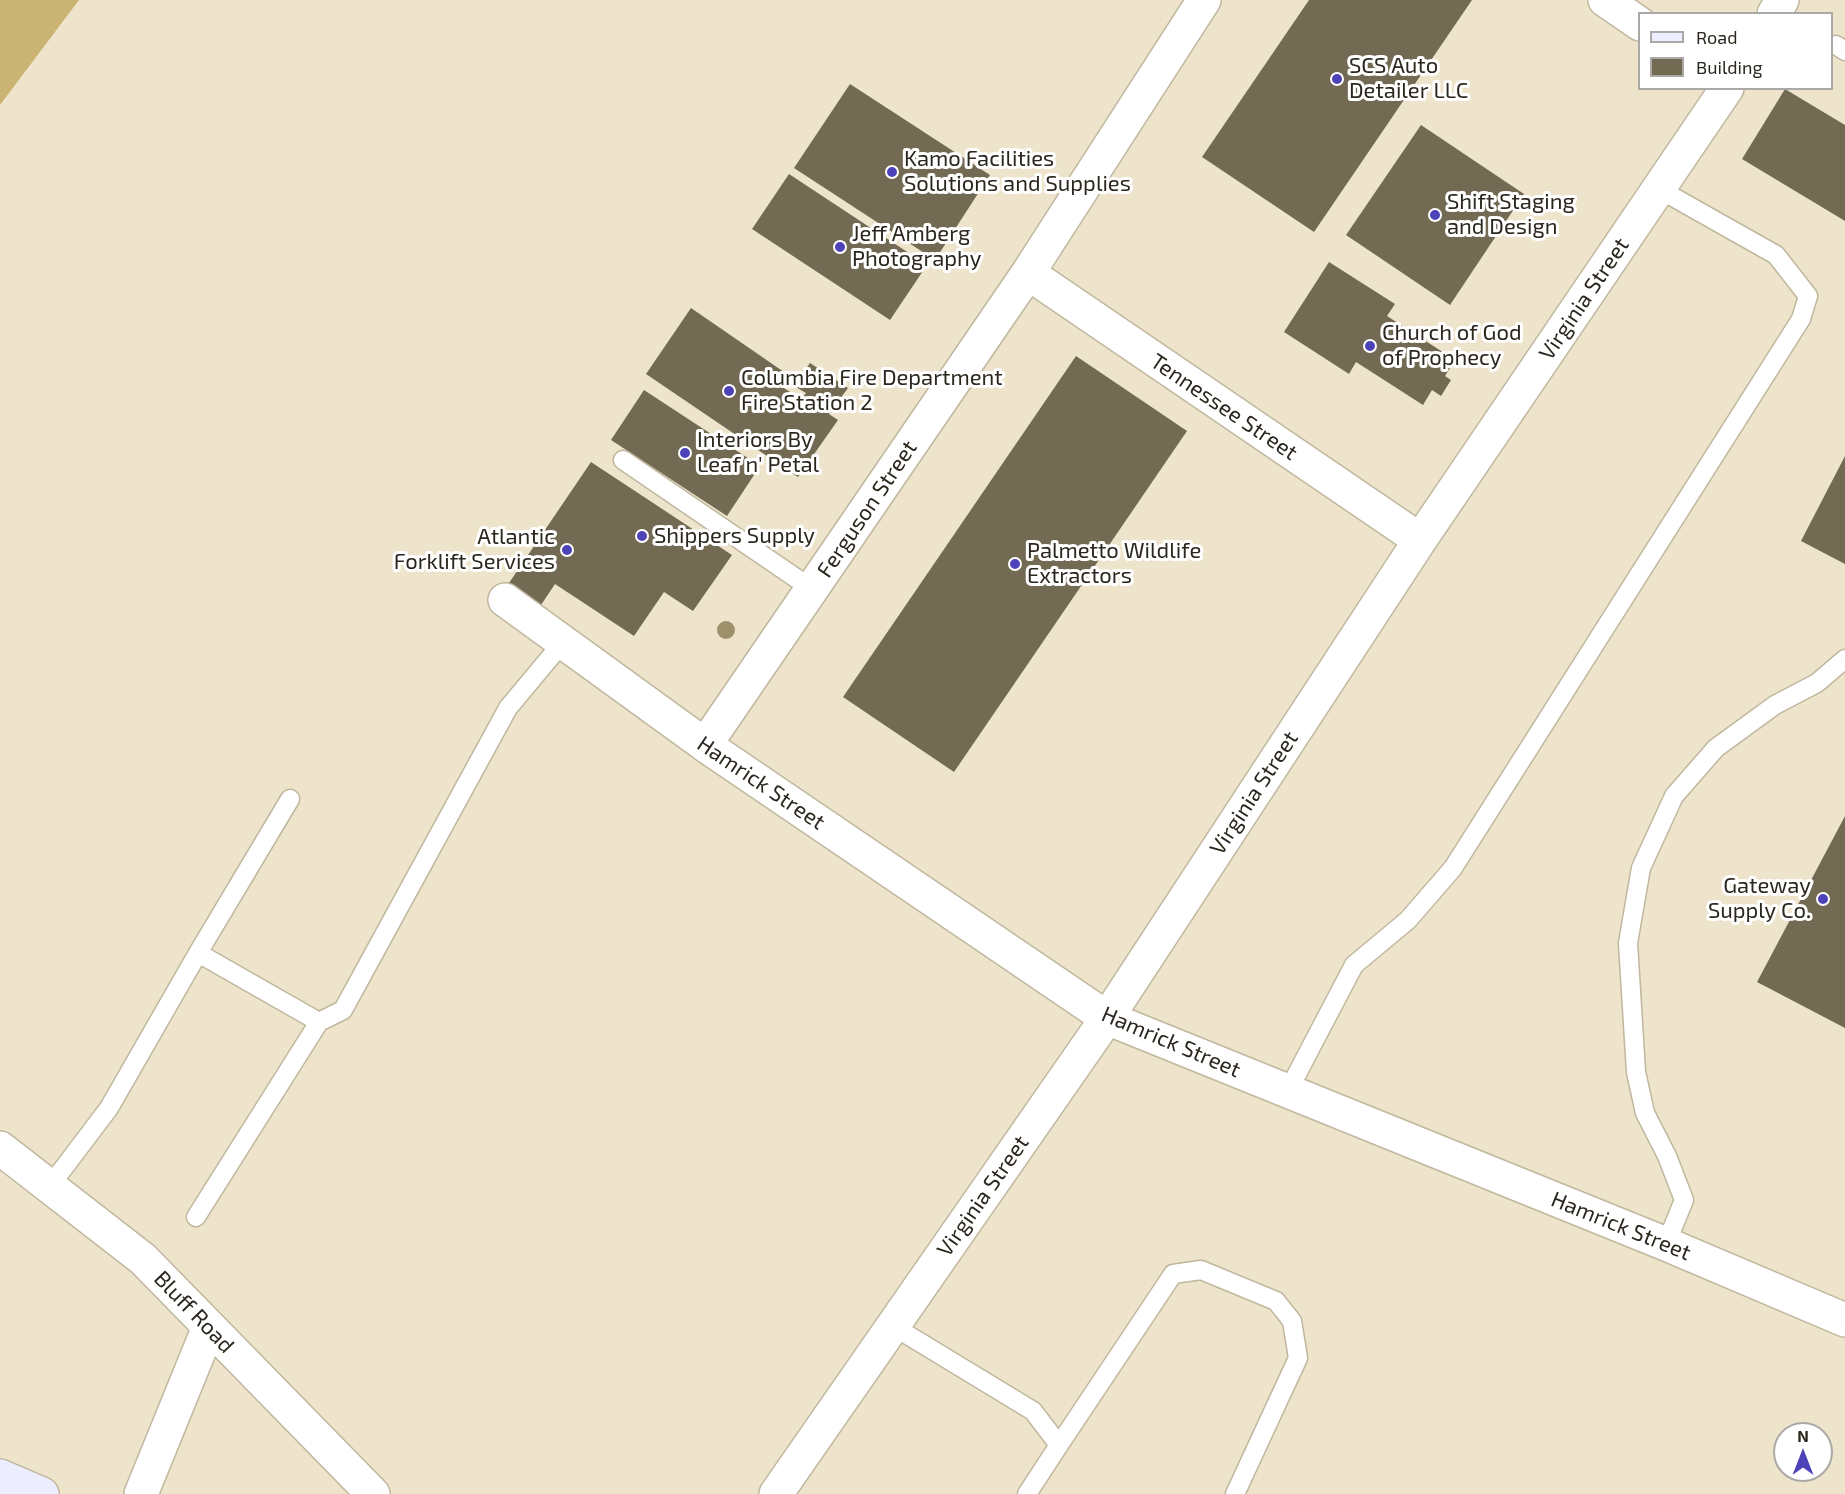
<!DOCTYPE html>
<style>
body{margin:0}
#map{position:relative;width:1845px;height:1494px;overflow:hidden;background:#eee4cb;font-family:"Exo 2",sans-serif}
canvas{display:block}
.legend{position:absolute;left:1638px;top:12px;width:195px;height:78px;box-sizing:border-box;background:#fff;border:2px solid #aaa9a5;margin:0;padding:8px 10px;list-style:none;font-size:18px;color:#2b271e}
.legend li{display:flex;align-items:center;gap:12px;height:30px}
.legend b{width:30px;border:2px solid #aaa9a5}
.north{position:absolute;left:1773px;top:1422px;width:60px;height:60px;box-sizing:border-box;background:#fff;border:2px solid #aaa9a5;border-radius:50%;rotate:0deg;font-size:16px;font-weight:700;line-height:24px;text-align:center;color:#2b271e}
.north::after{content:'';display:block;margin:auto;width:21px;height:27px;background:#4e42b9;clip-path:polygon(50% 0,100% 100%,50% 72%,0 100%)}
</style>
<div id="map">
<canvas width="1845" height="1494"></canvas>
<ul class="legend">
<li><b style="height:8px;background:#ecedfe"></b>Road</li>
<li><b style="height:16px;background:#726a53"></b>Building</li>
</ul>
<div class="north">N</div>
</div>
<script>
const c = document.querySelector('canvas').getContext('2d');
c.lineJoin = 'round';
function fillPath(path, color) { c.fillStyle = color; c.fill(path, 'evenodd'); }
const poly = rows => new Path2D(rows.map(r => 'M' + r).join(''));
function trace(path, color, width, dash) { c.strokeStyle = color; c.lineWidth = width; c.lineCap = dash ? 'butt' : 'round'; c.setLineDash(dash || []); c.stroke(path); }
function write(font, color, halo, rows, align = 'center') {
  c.font = font + ' "Exo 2",sans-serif'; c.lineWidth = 6; c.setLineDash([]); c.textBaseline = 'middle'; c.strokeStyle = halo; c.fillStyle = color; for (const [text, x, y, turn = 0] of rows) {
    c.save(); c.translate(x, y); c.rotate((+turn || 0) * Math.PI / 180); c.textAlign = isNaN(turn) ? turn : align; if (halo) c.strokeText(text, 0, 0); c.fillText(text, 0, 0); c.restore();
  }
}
const forest = poly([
 [0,0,79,0,0,105]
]);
const building = poly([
 [1309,0,1472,0,1314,232,1202,157],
 [850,84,990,175,935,260,794,168],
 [1785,89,1845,125,1845,221,1742,159],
 [1421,125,1524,194,1450,305,1346,235],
 [789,174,927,265,890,320,752,229],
 [1329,262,1395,304,1387,316,1455,360,1445,376,1451,380,1441,396,1432,390,1423,405,1356,362,1349,374,1284,332],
 [691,308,784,372,776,383,801,399,806,393,794,386,810,363,848,388,829,414,838,420,798,477,646,374],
 [1076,356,1187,431,954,772,843,697],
 [644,390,760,466,727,516,611,440],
 [1845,456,1845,564,1801,541],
 [591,462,732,555,693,611,664,592,634,636,555,584,541,605,509,583],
 [1845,816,1845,1028,1757,982]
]);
const lane = poly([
 [1836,45,1845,51],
 [623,460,812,589],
 [198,953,319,1022,343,1010,508,708,563,642],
 [1288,1091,1354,965,1408,920,1453,868,1801,319,1808,296,1776,255,1659,189],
 [50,1186,109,1108,198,953,290,799],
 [196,1217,319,1022],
 [1666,1244,1684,1200,1667,1156,1645,1113,1636,1072,1628,943,1641,868,1674,796,1716,748,1775,705,1817,683,1845,659],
 [893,1326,1033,1411,1059,1445,1027,1494],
 [1059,1445,1173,1274,1201,1270,1276,1301,1292,1321,1298,1358,1235,1494]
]);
const street = poly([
 [1605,0,1640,24],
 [1774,14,1782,0],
 [1028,273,1420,540],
 [505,600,705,745,1107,1018,1666,1244,1845,1320],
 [705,745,1028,273,1204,0],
 [0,1148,143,1259,373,1494],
 [141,1494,209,1327],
 [776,1494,1107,1018,1420,540,1727,88]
]);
const secondary = poly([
 [0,1476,42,1494]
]);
const trees = [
 [726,630]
];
const markers = [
 [1337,79,6,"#4e42b9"],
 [892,172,6,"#4e42b9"],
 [1435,215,6,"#4e42b9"],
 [840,247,6,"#4e42b9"],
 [1370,346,6,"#4e42b9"],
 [729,391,6,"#4e42b9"],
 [685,453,6,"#4e42b9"],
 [642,536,6,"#4e42b9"],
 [567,550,6,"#4e42b9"],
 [1015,564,6,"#4e42b9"],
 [1823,899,6,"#4e42b9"]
];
const poiNames = [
 ["SCS Auto",1349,66],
 ["Detailer LLC",1349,91],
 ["Kamo Facilities",904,159],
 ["Solutions and Supplies",904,184],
 ["Shift Staging",1447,202],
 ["and Design",1447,227],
 ["Jeff Amberg",852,234],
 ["Photography",852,259],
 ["Church of God",1382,333],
 ["of Prophecy",1382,358],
 ["Columbia Fire Department",741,378],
 ["Fire Station 2",741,403],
 ["Interiors By",697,440],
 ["Leaf n' Petal",697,465],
 ["Shippers Supply",654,536],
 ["Atlantic",555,537,"right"],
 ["Forklift Services",555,562,"right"],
 ["Palmetto Wildlife",1027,551],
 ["Extractors",1027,576],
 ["Gateway",1811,886,"right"],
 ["Supply Co.",1811,911,"right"]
];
const streetNames = [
 ["Virginia Street",1584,299,-56],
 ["Tennessee Street",1224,407,34],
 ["Ferguson Street",867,509,-56],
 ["Hamrick Street",761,783,34],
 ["Virginia Street",1254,793,-57],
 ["Hamrick Street",1171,1042,23],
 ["Virginia Street",983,1196,-55],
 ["Hamrick Street",1621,1226,22],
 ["Bluff Road",194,1312,46]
];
fillPath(forest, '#cab474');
fillPath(building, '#726a53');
trace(lane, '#c0b79e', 21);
trace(street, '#c0b79e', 36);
trace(secondary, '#c0b79e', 36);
trace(lane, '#fff', 18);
trace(street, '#fff', 33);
trace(secondary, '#ecedfe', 33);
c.fillStyle = '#9e906a';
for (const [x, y] of trees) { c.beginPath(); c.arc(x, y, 9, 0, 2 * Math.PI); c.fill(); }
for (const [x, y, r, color] of markers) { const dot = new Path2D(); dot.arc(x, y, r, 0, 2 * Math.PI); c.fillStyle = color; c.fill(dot); trace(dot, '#fff', 2); }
write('22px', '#2b271e', '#fff', poiNames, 'left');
write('22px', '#2b271e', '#fff', streetNames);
</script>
